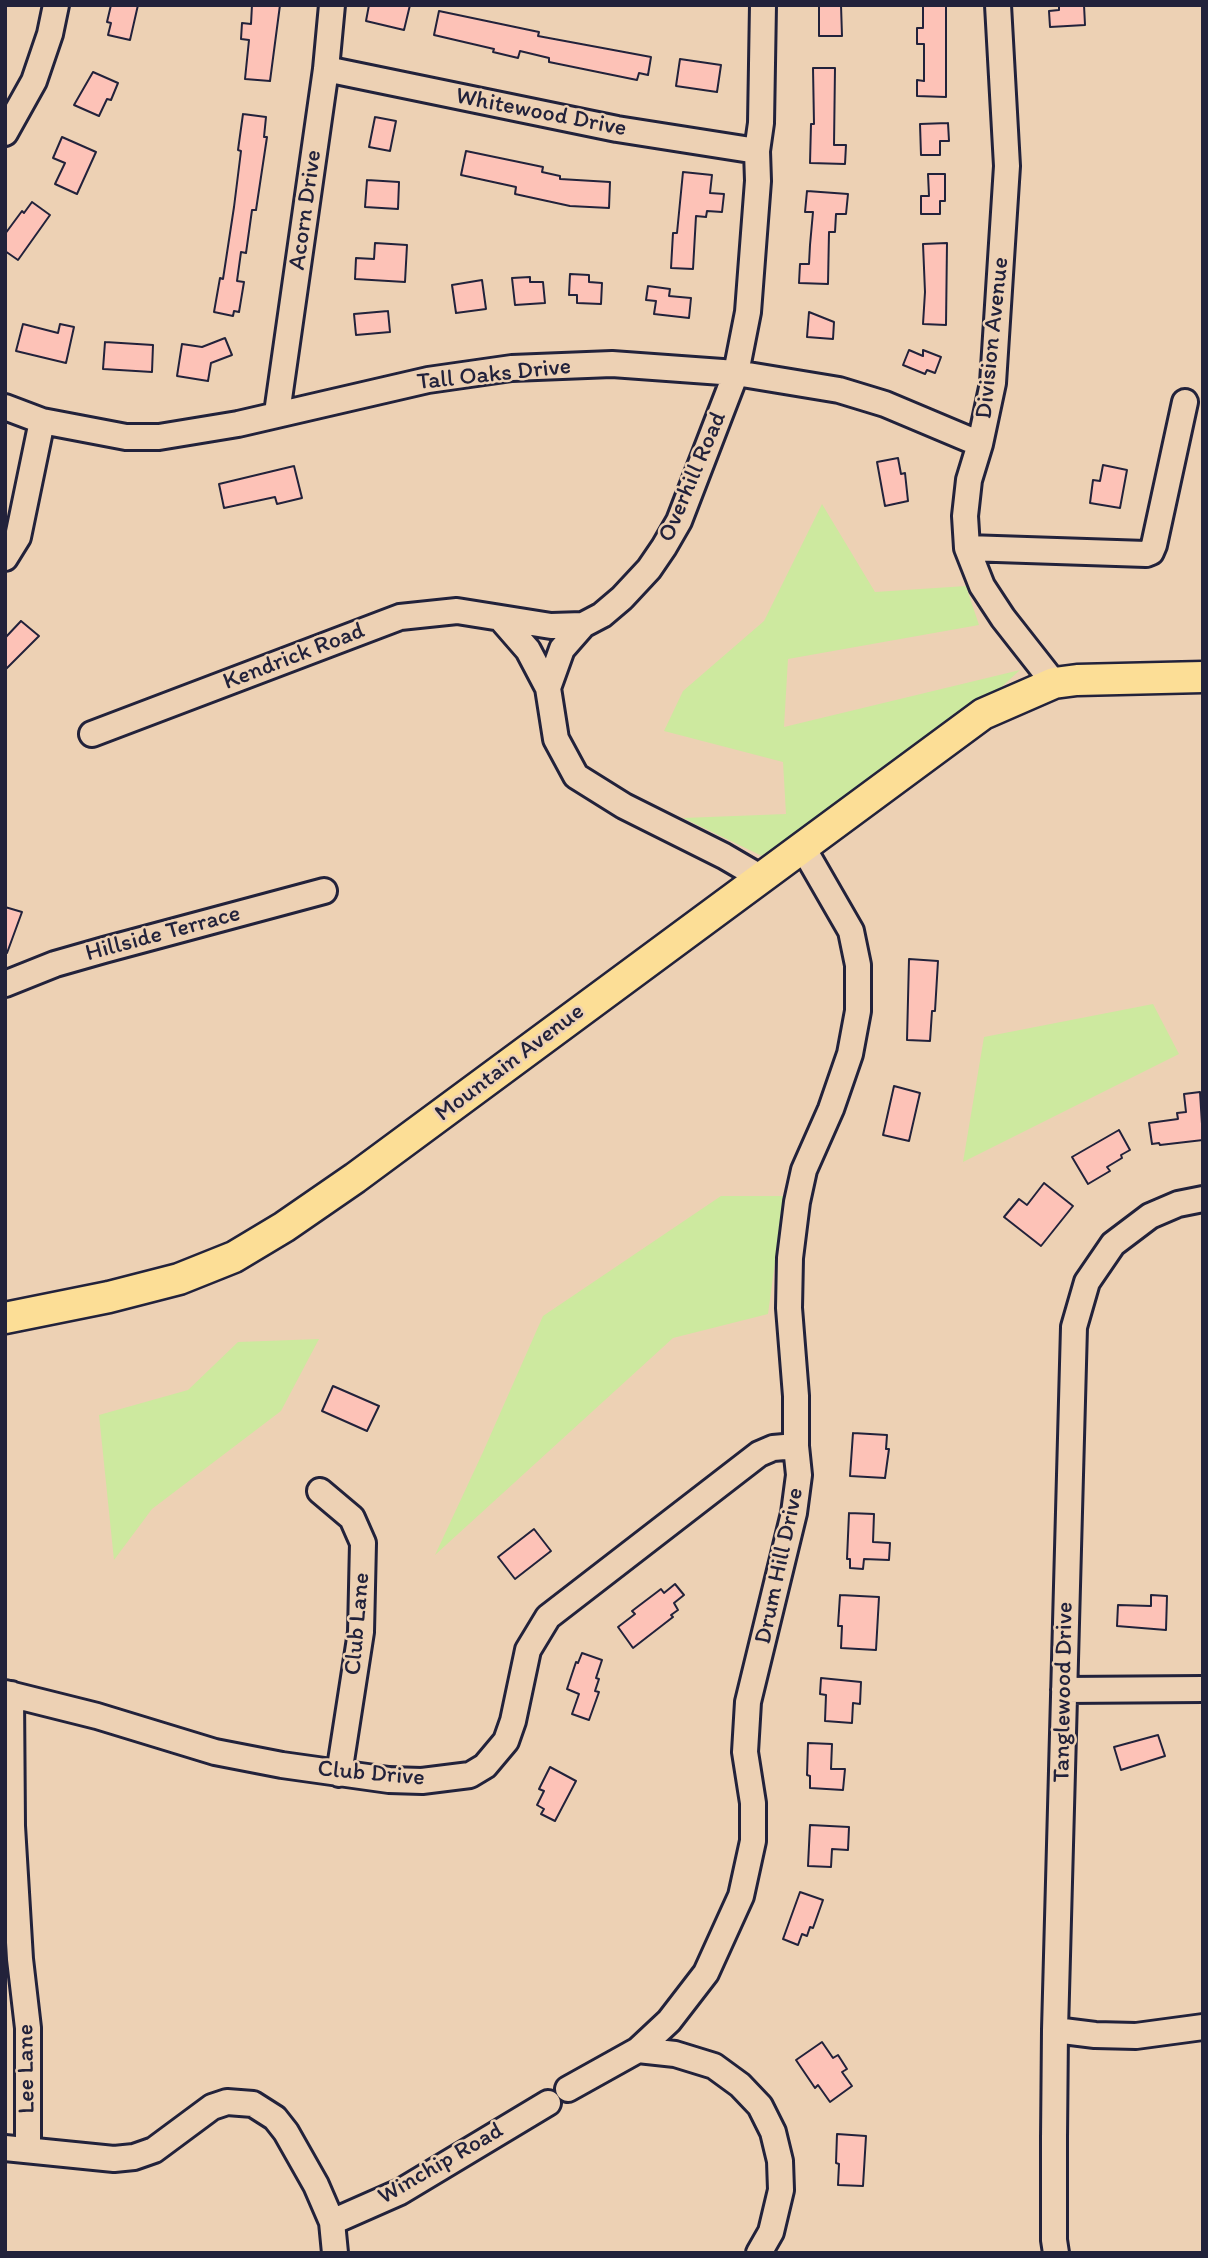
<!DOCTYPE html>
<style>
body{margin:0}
#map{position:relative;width:1208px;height:2258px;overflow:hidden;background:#edd1b4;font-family:Itim,sans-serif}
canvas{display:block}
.frame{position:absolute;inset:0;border:7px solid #22223b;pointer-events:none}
</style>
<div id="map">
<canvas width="1208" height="2258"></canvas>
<div class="frame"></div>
</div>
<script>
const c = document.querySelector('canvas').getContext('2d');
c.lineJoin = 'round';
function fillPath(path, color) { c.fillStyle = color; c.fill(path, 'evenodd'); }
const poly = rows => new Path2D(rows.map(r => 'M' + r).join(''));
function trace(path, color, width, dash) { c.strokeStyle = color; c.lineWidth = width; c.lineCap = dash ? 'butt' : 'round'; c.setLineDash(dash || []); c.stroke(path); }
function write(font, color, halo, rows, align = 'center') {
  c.font = font + ' Itim,sans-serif'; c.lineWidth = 5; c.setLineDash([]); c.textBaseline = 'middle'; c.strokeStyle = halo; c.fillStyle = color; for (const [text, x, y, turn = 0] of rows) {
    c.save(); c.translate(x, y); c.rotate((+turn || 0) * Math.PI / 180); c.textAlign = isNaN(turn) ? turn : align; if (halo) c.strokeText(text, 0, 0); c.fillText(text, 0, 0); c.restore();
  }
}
const green = poly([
 [822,504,875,592,966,586,979,625,788,659,784,727,1020,670,993,695,762,856,683,818,786,814,783,762,664,731,683,691,764,621],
 [1153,1004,1179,1054,963,1162,984,1037],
 [721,1196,784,1196,768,1314,673,1338,435,1555,483,1452,543,1316],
 [319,1339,281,1411,152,1509,114,1560,99,1415,188,1390,238,1342]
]);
const building = poly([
 [111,5,138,5,130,40,108,35,111,23,107,22,111,5],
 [252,5,280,5,270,81,245,79,249,40,241,39,242,23,251,24,252,5],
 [369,5,410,5,404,30,366,21,369,5],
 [819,5,841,5,842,36,819,36,819,5],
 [923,5,946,5,946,97,917,96,917,80,924,81,924,44,917,44,917,28,923,28,923,5],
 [1059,5,1084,5,1085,25,1050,27,1049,11,1059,10,1059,5],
 [439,11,539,32,538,36,651,57,648,75,639,73,637,80,549,62,549,58,520,51,518,58,493,52,494,49,434,35,439,11],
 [680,59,721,65,717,92,676,86,680,59],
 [813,68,835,68,834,145,846,145,845,164,810,163,811,124,814,124,813,68],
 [93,72,118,83,111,100,107,99,99,116,74,105,93,72],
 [243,114,266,117,264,137,267,137,256,210,252,210,246,253,241,252,237,281,244,282,239,312,234,311,233,316,214,312,220,278,223,279,234,207,241,151,238,150,243,114],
 [375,117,396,121,390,151,369,147,375,117],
 [948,123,949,141,940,141,940,155,921,155,920,124,948,123],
 [62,137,96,152,77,194,55,184,65,163,53,158,62,137],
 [466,151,543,167,542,172,560,176,560,179,610,182,609,208,570,206,515,194,516,187,461,175,466,151],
 [683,172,712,175,710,193,724,194,722,212,707,211,706,217,696,216,693,269,671,268,673,233,677,233,683,172],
 [928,174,945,174,945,201,940,201,940,214,921,214,921,196,929,196,928,174],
 [367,180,399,182,398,209,365,207,367,180],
 [807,191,848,194,846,214,836,214,835,232,829,232,828,284,799,283,800,264,809,264,810,245,813,212,805,212,807,191],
 [32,202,50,215,18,260,5,251,5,234,22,211,24,213,32,202],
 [375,243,407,245,405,282,355,279,356,258,374,259,375,243],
 [947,243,946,325,923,324,925,292,923,244,947,243],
 [570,274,589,275,589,282,602,283,601,304,577,303,577,295,569,295,570,274],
 [530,277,530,282,543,282,545,303,515,305,512,278,530,277],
 [482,280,486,309,456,313,452,285,482,280],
 [648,286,670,289,669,296,691,298,689,318,654,314,656,301,646,300,648,286],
 [388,311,390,332,356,335,354,314,388,311],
 [809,312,834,322,833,339,807,337,809,312],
 [23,324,58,333,60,324,74,327,66,363,16,351,23,324],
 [225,338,232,355,211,363,208,381,177,376,182,344,202,347,225,338],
 [105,342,153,345,152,372,103,369,105,342],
 [909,350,923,356,923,350,941,357,935,373,927,370,925,374,903,365,909,350],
 [898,458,901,474,905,473,908,501,885,506,877,462,898,458],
 [1103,465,1127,470,1120,508,1090,503,1093,480,1100,481,1103,465],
 [294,466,302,498,277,504,275,497,224,508,219,484,294,466],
 [21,621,39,636,5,670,5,638,21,621],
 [5,907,22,912,7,953,5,952,5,907],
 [909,959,938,961,935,1011,932,1011,930,1041,907,1040,909,959],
 [894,1086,920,1093,909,1141,883,1135,894,1086],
 [1200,1092,1203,1140,1160,1145,1159,1143,1152,1144,1149,1123,1178,1119,1177,1113,1186,1112,1184,1094,1200,1092],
 [1119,1130,1130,1150,1121,1155,1122,1158,1107,1167,1110,1171,1088,1184,1072,1157,1119,1130],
 [1044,1183,1073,1206,1041,1246,1004,1217,1019,1199,1027,1205,1044,1183],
 [333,1386,379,1406,367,1431,322,1411,333,1386],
 [853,1433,887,1435,886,1449,889,1449,885,1478,850,1476,853,1433],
 [849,1513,874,1514,873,1542,890,1543,889,1560,864,1559,863,1569,850,1568,850,1559,847,1559,849,1513],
 [534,1529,551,1551,515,1579,498,1557,534,1529],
 [675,1584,684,1595,674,1603,678,1610,671,1615,673,1617,633,1648,618,1627,635,1614,632,1611,661,1589,664,1593,675,1584],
 [840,1595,879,1597,876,1650,841,1648,842,1626,838,1626,840,1595],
 [1151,1595,1167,1596,1166,1630,1117,1626,1118,1605,1151,1606,1151,1595],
 [582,1653,602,1660,596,1678,599,1679,595,1691,599,1692,589,1720,572,1714,579,1694,567,1689,576,1662,578,1663,582,1653],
 [821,1678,861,1682,860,1704,853,1703,852,1723,825,1721,826,1695,820,1694,821,1678],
 [1158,1735,1165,1756,1121,1770,1114,1747,1158,1735],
 [808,1743,832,1744,831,1769,845,1769,843,1790,810,1788,810,1776,807,1775,808,1743],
 [550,1767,576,1781,555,1821,541,1814,544,1809,537,1805,544,1791,539,1789,550,1767],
 [810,1825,849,1827,848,1850,832,1849,831,1867,808,1866,810,1825],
 [800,1892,823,1900,813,1928,810,1927,807,1936,802,1934,798,1945,783,1939,800,1892],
 [822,2042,833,2058,838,2055,847,2069,842,2072,852,2086,830,2102,818,2085,815,2088,796,2060,822,2042],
 [837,2134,866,2136,863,2186,838,2185,839,2164,836,2163,837,2134]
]);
const minor = poly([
 [998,5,1007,166,993,383,980,444,969,480,965,516,967,548,982,586,1003,618,1054,683],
 [326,69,617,129,757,151],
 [5,133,34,81,50,34,56,5],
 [5,407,42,421,126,437,159,437,238,424,428,380,512,368,612,364,736,373,839,390,885,404,980,444],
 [277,413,326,69,332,5],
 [967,548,1146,554,1151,552,1154,545,1185,402],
 [5,558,18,537,42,421],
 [501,619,528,650,548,688],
 [92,734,400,617,457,611,551,626,583,625],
 [760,877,724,856,624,806,576,776,556,739,548,688,562,649,583,625,602,615,622,598,649,569,664,547,679,521,736,373,748,312,758,181,757,151,761,123,763,5],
 [5,984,55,964,104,950,324,891],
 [320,1491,352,1518,363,1543,361,1632,339,1774],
 [1064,1690,1203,1689],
 [5,1693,97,1716,215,1752,282,1765,389,1780,422,1781,470,1775,485,1766,506,1741,513,1721,528,1650,548,1617,759,1454,773,1448,796,1446],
 [11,1694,12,1826,20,1959,28,2028,28,2150],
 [1055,2030,1095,2035,1136,2036,1203,2027],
 [568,2089,638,2050],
 [5,2148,114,2159,134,2157,154,2150,212,2107,227,2102,253,2104,275,2118,286,2132,316,2185,332,2222,335,2253],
 [332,2222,400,2192,548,2103],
 [759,2253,771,2232,781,2190,780,2161,773,2132,760,2106,740,2085,714,2066,675,2054,638,2050,669,2021,706,1973,741,1896,753,1841,753,1803,745,1752,748,1702,794,1513,799,1475,796,1446,796,1396,789,1308,790,1258,797,1202,804,1170,831,1109,850,1054,858,1011,858,965,851,931,802,846],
 [1056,2253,1054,2240,1054,2138,1055,2030,1074,1327,1087,1282,1113,1244,1150,1216,1178,1204,1203,1199]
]);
const major = poly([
 [5,1318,109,1297,179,1279,234,1257,284,1227,355,1178,983,714,1054,683,1077,680,1203,677]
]);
const streetNames = [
 ["Whitewood Drive",541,113,11],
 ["Acorn Drive",306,210,-82],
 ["Division Avenue",993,338,-84],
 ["Tall Oaks Drive",494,375,-6],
 ["Overhill Road",693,477,-67],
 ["Kendrick Road",294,657,-21],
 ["Hillside Terrace",163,934,-15],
 ["Mountain Avenue",510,1063,-37],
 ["Drum Hill Drive",780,1566,-78],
 ["Club Lane",358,1624,-85],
 ["Tanglewood Drive",1064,1692,-89],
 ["Club Drive",371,1774,5],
 ["Lee Lane",27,2069,-91],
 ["Winchip Road",441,2164,-30]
];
fillPath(green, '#cde99f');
fillPath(building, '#fdc2b7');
trace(building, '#22223b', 2);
trace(minor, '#22223b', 30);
trace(major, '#22223b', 35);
trace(minor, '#edd1b4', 24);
trace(major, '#fcde96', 30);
write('24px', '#22223b', '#edd1b4', streetNames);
</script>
